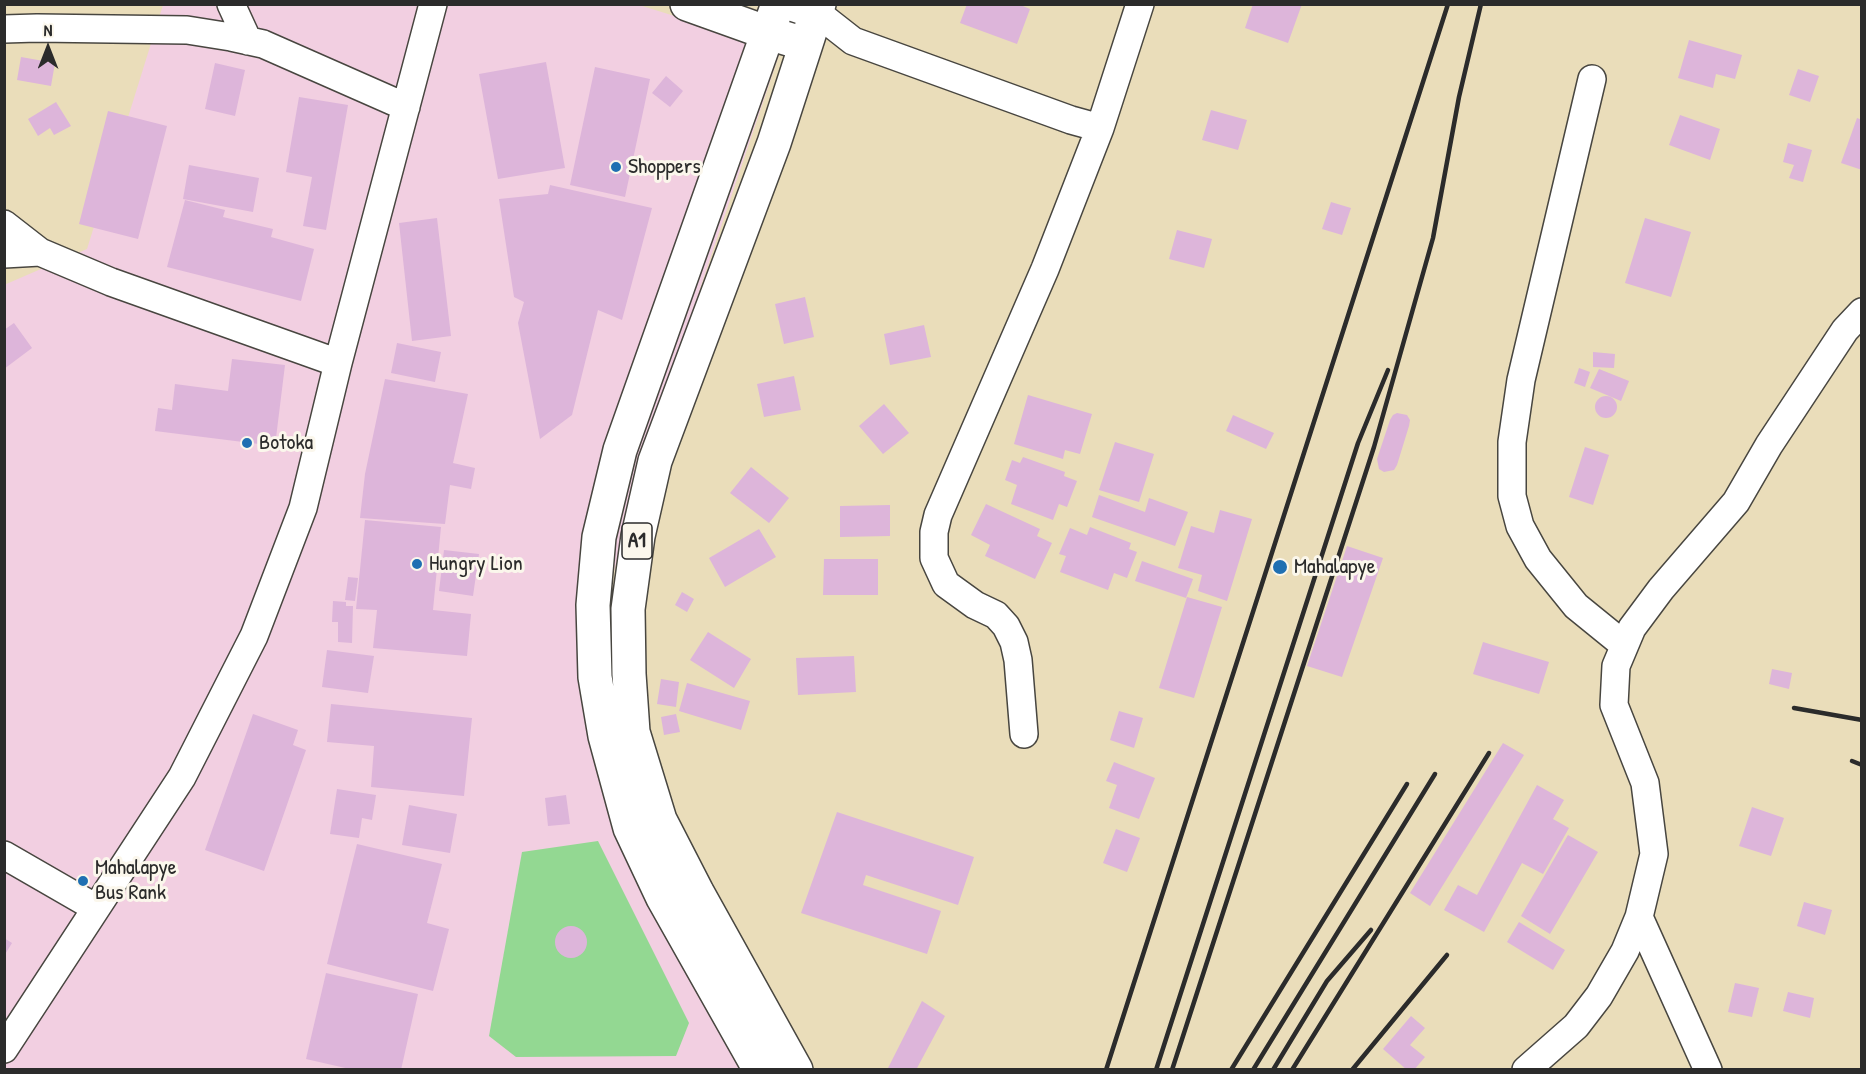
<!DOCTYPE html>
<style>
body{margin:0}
#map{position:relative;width:1866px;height:1074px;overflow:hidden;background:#eaddba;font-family:"Patrick Hand",sans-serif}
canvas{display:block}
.frame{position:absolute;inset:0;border:6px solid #2b2b2b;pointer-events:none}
.north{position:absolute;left:18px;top:18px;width:60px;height:60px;-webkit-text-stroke:4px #fbf7ec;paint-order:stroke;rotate:0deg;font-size:16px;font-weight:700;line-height:24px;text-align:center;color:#2b2b2b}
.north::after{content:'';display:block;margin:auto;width:21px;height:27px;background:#2b2b2b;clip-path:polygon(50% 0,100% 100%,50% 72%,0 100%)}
</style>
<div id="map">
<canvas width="1866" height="1074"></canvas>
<div class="frame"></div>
<div class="north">N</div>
</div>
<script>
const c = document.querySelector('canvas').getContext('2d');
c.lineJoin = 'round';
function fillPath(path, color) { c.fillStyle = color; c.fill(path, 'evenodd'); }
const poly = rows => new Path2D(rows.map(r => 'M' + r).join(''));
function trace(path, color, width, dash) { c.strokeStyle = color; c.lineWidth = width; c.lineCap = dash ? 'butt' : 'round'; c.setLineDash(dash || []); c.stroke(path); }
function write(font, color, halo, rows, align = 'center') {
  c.font = font + ' "Patrick Hand",sans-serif'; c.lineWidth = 6; c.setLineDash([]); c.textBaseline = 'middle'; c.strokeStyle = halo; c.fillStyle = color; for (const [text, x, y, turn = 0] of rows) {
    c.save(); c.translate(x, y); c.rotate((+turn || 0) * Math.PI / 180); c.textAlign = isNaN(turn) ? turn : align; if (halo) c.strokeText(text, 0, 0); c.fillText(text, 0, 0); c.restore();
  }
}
const built = poly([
 [163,5,639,5,781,49,654,425,611,582,607,683,774,1069,5,1069,4,285,87,249]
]);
const green = poly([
 [598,841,689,1023,676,1056,516,1057,489,1036,522,852]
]);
const building = poly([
 [967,4,1018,4,1030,9,1017,44,960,23],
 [1253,4,1302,4,1288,43,1245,28],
 [1689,40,1742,55,1735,79,1716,74,1713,88,1678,78],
 [21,57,55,63,51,86,17,80],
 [546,62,565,168,498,179,479,74],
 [215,63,245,70,235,116,205,109],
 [595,67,650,79,625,197,570,185],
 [1798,69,1819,76,1810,102,1789,95],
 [666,76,683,91,670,107,652,93],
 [299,97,348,105,326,230,303,226,312,177,286,172],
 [56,102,71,126,54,135,50,128,38,136,28,119],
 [1211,110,1247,120,1238,150,1202,140],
 [108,111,167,126,138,239,79,224],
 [1680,115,1720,129,1710,160,1669,145],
 [1857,118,1862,120,1862,170,1841,163],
 [1788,143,1812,150,1803,182,1789,178,1794,165,1783,162],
 [189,165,259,178,253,212,183,199],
 [550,185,652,208,622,320,598,310,572,415,540,439,518,323,524,302,514,297,499,199,548,194],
 [185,200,225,210,223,217,273,229,271,237,314,249,301,301,167,267],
 [1331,202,1351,208,1342,235,1322,229],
 [437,218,451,336,412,341,399,223],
 [1645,218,1691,232,1671,297,1625,283],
 [1177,230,1212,239,1204,268,1169,259],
 [805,297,814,337,784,344,775,304],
 [14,323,32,348,4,369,4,330],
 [924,325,931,357,890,365,884,334],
 [397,343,441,352,435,382,391,373],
 [1593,352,1615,354,1614,368,1593,367],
 [232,359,285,365,275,446,155,431,158,408,172,410,175,384,228,391],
 [1579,368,1590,372,1585,387,1574,383],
 [1599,369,1629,381,1621,401,1590,388],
 [794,376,801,410,764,417,757,384],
 [385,379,468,394,453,463,475,468,471,489,450,485,445,524,360,518,365,474],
 [1028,395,1092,414,1080,454,1065,450,1063,459,1014,444],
 '1595 407a11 11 0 1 1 22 0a11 11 0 1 1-22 0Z',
 [884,404,909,433,883,454,859,426],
 [1397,413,1407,415,1410,420,1409,426,1397,465,1394,470,1384,472,1379,469,1377,459,1390,420,1393,415],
 [1233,415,1274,433,1266,449,1226,431],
 [1115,442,1154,454,1139,502,1099,490],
 [1585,447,1609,455,1593,505,1569,497],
 [1023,457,1065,472,1064,476,1077,481,1067,507,1059,504,1053,520,1011,504,1017,485,1005,480,1012,460,1020,463],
 [751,467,789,498,769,523,730,493],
 [1099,495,1145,512,1149,498,1188,512,1175,546,1092,517],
 [986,504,1040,529,1037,536,1052,543,1035,579,985,556,990,545,971,535],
 [890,505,890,536,840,537,840,506],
 [1220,510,1252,519,1227,601,1198,591,1202,575,1178,568,1191,526,1214,533],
 [365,520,441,527,433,610,471,614,467,656,373,648,377,610,356,609],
 [1090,527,1131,543,1129,549,1137,552,1127,578,1114,573,1108,590,1060,572,1066,556,1059,554,1070,528,1087,535],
 [759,529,776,557,725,587,709,558],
 [1347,546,1383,558,1342,677,1307,666],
 [444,550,479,554,473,596,439,591],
 [824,559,878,559,878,595,823,595],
 [1142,561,1193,579,1186,598,1135,581],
 [348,577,358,578,355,601,345,600],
 [682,592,694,599,687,612,675,605],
 [1187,597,1222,607,1194,698,1159,688],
 [333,601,346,602,346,606,353,606,352,643,338,642,338,622,332,622],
 [708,632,751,659,734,688,690,660],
 [1483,642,1549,662,1539,694,1473,674],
 [327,650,374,656,368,693,322,687],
 [854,656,856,692,798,695,796,658],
 [1772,669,1792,673,1789,689,1769,684],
 [661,679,679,682,676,707,657,704],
 [687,683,750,701,741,730,679,711],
 [331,704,472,718,464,796,371,787,374,746,327,742],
 [1119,711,1143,718,1134,748,1110,740],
 [253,714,298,730,293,745,306,750,264,871,205,850],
 [676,714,680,732,664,735,661,717],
 [1503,743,1524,755,1430,906,1410,893],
 [1114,762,1155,778,1139,819,1109,808,1117,785,1106,781],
 [1537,785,1564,800,1553,819,1569,828,1543,874,1522,863,1484,932,1444,910,1458,885,1477,895],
 [337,789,376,795,372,820,362,818,359,838,330,834],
 [566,795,570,824,548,826,545,798],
 [409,805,457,814,450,853,402,845],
 [1752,807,1784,818,1771,856,1739,846],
 [837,812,974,857,958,905,866,875,863,885,941,911,927,954,801,913],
 [1116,829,1140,838,1127,872,1103,863],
 [1568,835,1598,852,1550,934,1521,916],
 [357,844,442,864,427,923,449,929,433,991,327,964],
 [1804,902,1832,910,1825,935,1797,926],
 [1519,922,1565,950,1553,970,1507,942],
 '555 942a16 16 0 1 1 32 0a16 16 0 1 1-32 0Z',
 [4,938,12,943,4,956],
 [326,973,418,994,401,1070,354,1070,306,1059],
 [1735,983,1759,988,1752,1017,1728,1012],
 [1788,992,1814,998,1810,1018,1783,1011],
 [922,1001,945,1016,916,1070,887,1070],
 [1411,1016,1425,1028,1410,1045,1425,1057,1414,1070,1407,1070,1383,1049]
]);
const street = poly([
 [231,4,248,41],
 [816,12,853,41,1071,120,1100,128,1045,269,938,515,934,532,934,558,946,584,975,605,996,615,1006,626,1014,642,1018,660,1024,734],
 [4,29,37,28,187,30,231,37,263,44,406,107],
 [1592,79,1521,380,1512,442,1512,496,1520,526,1538,559,1576,606,1624,645],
 [1100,128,1140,4],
 [4,224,40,252,111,282,338,363],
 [4,254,40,252],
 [4,855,96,908],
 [1639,917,1708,1070],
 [4,1049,182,777,254,636,303,508,338,363,433,4],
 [1526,1070,1576,1026,1599,996,1625,951,1639,917,1654,854,1645,783,1614,705,1616,666,1632,628,1661,589,1736,502,1769,445,1845,330,1862,312]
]);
const secondary = poly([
 [687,4,768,33,805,44],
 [792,4,816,12]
]);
const highway = poly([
 [760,1070,663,898,630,828,605,736,595,677,593,605,599,537,620,450,778,4],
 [796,1070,697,892,660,820,633,732,629,674,628,609,638,536,655,461,774,143,819,4]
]);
const rail = poly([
 [1794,708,1862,720],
 [1852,761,1862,765],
 [1106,1070,1448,4],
 [1156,1070,1358,443,1388,370],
 [1172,1070,1374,447,1433,238,1459,97,1481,4],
 [1231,1070,1407,784],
 [1253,1070,1435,774],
 [1273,1070,1327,981,1371,930],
 [1292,1070,1489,753],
 [1352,1070,1447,955]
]);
const markers = [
 [616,167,6,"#1f6fb2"],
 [247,443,6,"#1f6fb2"],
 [417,564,6,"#1f6fb2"],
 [1280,567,8,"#1f6fb2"],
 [83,881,6,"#1f6fb2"]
];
const shields = [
 [637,541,30]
];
const shieldNames = [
 ["A1",637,541]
];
const poiNames = [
 ["Shoppers",628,167],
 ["Botoka",259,443],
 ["Hungry Lion",429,564],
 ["Mahalapye",1294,567],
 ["Mahalapye",95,868],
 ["Bus Rank",95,893]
];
fillPath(built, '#f2cfe1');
fillPath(green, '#93d892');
fillPath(building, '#ddb5da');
trace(street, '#484640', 30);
trace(secondary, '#484640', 36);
trace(highway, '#484640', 36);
trace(street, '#fff', 27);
trace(secondary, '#fff', 33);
trace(highway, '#fff', 33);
trace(rail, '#2b2b2b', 4.5);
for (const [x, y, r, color] of markers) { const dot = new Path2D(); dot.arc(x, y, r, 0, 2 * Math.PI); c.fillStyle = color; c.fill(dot); trace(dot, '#fbf7ec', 2); }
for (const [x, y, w] of shields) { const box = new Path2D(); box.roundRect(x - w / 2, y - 18, w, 36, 4.5); c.fillStyle = '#fbf7ec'; c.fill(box); trace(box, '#2b2b2b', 1.5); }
write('bold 21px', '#2b2b2b', null, shieldNames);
write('22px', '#2b2b2b', '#fbf7ec', poiNames, 'left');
</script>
